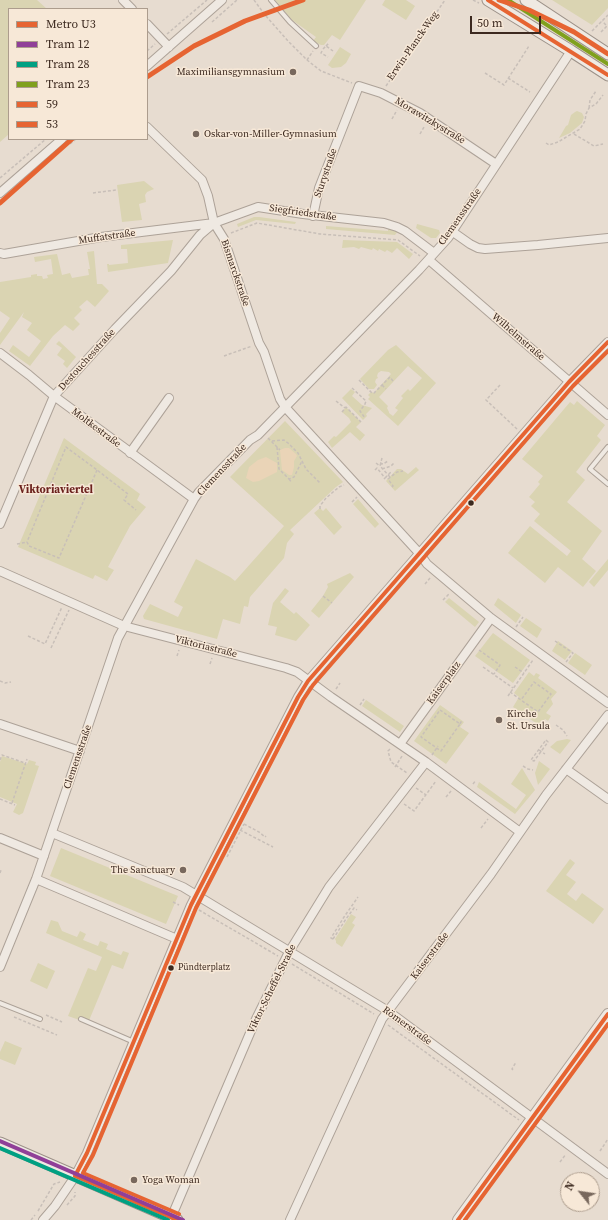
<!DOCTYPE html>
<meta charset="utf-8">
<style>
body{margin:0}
#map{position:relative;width:608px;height:1220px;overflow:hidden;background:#e7dcd0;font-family:"Source Serif 4",serif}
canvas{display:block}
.legend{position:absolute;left:8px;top:8px;width:140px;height:132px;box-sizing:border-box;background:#f7e8d7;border:1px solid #ac9c8d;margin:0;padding:5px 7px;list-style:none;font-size:12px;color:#3c291f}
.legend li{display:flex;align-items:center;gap:8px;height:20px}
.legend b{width:20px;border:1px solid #ac9c8d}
.north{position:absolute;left:560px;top:1172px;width:40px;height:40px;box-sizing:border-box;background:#f7e8d7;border:1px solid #ac9c8d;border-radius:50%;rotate:300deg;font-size:11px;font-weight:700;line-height:16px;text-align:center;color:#3c291f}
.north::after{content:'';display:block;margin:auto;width:14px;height:18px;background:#78685d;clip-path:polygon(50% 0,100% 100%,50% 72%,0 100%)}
.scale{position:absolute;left:470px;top:16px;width:71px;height:18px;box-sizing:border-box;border:2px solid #3c291f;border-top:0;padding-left:5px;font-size:12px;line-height:14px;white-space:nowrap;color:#3c291f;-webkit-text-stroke:3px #f7e8d7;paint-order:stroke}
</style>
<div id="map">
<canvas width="608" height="1220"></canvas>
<ul class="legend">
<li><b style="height:5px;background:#e66432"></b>Metro U3</li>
<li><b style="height:5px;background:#903f98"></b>Tram 12</li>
<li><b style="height:5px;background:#00a082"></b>Tram 28</li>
<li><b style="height:5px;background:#80a01e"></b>Tram 23</li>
<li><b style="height:5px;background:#e66432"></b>59</li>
<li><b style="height:5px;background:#e66432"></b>53</li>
</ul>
<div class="north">N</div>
<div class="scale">50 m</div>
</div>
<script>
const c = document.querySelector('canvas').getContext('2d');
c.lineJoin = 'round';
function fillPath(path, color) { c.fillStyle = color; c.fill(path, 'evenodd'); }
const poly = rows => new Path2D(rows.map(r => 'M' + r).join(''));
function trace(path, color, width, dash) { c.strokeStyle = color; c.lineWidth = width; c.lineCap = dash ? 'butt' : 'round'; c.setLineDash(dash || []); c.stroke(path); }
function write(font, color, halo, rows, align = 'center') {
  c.font = font + ' "Source Serif 4",serif'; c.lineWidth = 3; c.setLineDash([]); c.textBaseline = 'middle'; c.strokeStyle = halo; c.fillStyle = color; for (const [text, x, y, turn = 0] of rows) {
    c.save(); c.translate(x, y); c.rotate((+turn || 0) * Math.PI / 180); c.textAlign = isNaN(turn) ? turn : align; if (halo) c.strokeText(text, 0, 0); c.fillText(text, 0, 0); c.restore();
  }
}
const green = poly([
 [0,0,37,0,47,9,9,9,9,134,0,142],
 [275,0,366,0,340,40,332,35,324,45,321,45,313,41,316,37,292,20],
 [385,0,406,0,415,6,406,20,382,5],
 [552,0,608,0,608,8,592,25],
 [340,47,351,54,346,63,341,67,332,68,328,65],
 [577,111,582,113,584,117,582,123,570,133,559,138,566,126,568,125,571,115,575,112],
 [144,181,154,189,147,192,145,195,146,202,139,204,142,220,122,222,117,185],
 [254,217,259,217,296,222,295,224,256,220,238,227,237,224],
 [417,224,439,230,440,233,436,238,431,238,416,228],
 [326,226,388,231,388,228,398,231,395,235,326,229],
 [173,240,168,263,108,272,107,264,109,264,109,265,128,263,127,249,121,249,121,245],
 [343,240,397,242,413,254,409,259,397,248,392,253,387,250,385,252,379,249,378,251,373,248,372,250,361,247,359,249,354,247,342,248],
 [94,251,97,284,102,284,109,291,95,307,87,300,79,307,82,310,74,318,80,324,73,331,65,325,53,336,30,366,9,351,13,345,29,357,41,341,27,330,32,323,22,317,24,312,0,345,0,333,10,318,0,311,0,282,31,277,31,275,37,274,37,276,42,276,43,279,48,278,47,275,53,274,51,259,35,262,34,257,57,254,62,275,70,273,72,278,89,275,88,269,90,269,87,252],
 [59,341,76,357,67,368,63,364,65,361,57,355,62,348,56,344],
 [396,345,436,383,398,426,368,399,370,397,368,395,371,392,374,393,391,374,389,372,381,371,378,373,377,376,378,378,376,379,375,382,377,385,374,389,369,389,360,379,388,350],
 [408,366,422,378,410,391,408,389,401,396,403,398,395,408,398,410,393,416,389,413,389,412,387,408,388,406,379,397],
 [351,389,355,392,352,396,362,405,372,408,366,414,367,416,363,420,342,398],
 [577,401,605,425,597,436,601,440,576,472,585,480,567,502,602,531,582,559,596,571,583,587,558,567,545,583,508,553,530,526,567,556,571,551,534,521,540,514,531,506,535,502,529,497,540,484,538,482,543,476,522,459,570,402,574,405],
 [346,407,361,422,356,427,365,435,360,441,350,432,332,448,328,442,334,436,336,437,351,422,349,418,342,412],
 [285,421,343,482,336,487,290,530,294,534,287,543,284,558,250,597,248,607,244,606,240,624,223,619,217,639,144,619,143,616,150,604,178,617,183,607,174,602,196,559,230,577,235,581,284,526,230,477],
 [64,438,140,494,137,500,146,507,130,526,108,567,114,570,107,581,95,575,93,579,18,547],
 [416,467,419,470,395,491,386,481,397,469,401,469,408,474],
 [358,499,379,524,375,528,353,504],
 [320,508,323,511,326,508,342,527,334,535,314,513],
 [608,559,608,570,594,587,589,582],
 [350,573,354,577,319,618,311,611,323,596,328,587,327,584],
 [285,588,289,591,280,602,294,614,296,612,310,625,296,641,275,635,277,627,268,625,273,603],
 [449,598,479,622,475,627,445,602],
 [498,598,521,615,516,623,494,605],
 [526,618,542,629,537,638,520,626],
 [493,633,530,660,513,683,475,656],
 [558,641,572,651,565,660,552,651],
 [575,653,592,665,585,675,568,663],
 [529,672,534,676,536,673,540,675,538,678,557,692,551,699,553,704,546,713,551,716,548,721,545,719,540,726,513,707,519,697,514,693],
 [366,700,404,726,400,732,362,706],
 [440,705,464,722,460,727,469,733,446,764,414,741],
 [567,739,571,740,560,754,550,747,557,741],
 [2,756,27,764,29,760,36,762,35,765,39,766,23,813,19,815,13,812,17,804,0,797,0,762],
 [539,761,550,769,538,785,535,773],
 [522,768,535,790,515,814,477,787,479,782,516,809,526,795,511,784],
 [61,848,178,896,166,924,50,876],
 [570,859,575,863,566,875,576,882,567,894,576,901,582,893,604,909,593,924,546,891],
 [351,914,356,917,352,923,355,925,342,947,336,943,336,941,335,939],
 [51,920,58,922,62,931,77,937,80,931,86,934,83,940,98,946,100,941,108,944,106,949,121,955,123,951,129,953,123,969,112,965,88,1023,68,1016,88,968,96,971,102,957,46,933],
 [38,963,55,971,47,989,30,981],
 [5,1041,22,1048,15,1065,0,1059,0,1052]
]);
const sand = poly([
 [285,448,289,448,296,454,297,456,294,461,294,467,292,475,289,475,282,470,280,450],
 [266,457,277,463,277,472,259,481,253,482,246,478,249,467,258,460]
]);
const path = poly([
 [254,0,265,15,288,41,307,60,321,71,352,83],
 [473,0,479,3],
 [212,22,237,0],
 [592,31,608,15],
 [601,32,607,26,602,21],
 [167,34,207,0],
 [326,46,329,43],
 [323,49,326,46,333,51],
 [147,51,155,44],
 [322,51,321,53,328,57],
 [307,60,313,51],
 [485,73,504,85,529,46],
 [147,78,152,74],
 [508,78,530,92],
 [386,86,445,0],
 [589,108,590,100,596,91],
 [392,119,397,110],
 [420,134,424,127],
 [574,134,594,146,603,144],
 [546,143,549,145,558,142,580,129,585,121,586,114,589,108,596,104,603,95],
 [70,144,76,139],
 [0,178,46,139],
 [93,193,116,190],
 [231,233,257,223,320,234,398,240,420,256],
 [224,356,252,346],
 [359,380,372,393,374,393,390,377,393,381],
 [382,385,386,389],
 [500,385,486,400,517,429],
 [352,388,366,401,365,404,360,411,365,418],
 [336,401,345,408],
 [342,412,346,407,361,422],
 [268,438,280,450],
 [272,441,284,440,288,443,298,453,306,469,320,483],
 [277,447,279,469,289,479,294,477,302,461],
 [382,458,380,466,390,477],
 [376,463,380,466],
 [380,463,383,464,388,461],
 [382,469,391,466,394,463],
 [97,470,59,558,29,546,27,542,66,447,97,470,128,494,124,500,136,510],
 [375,470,377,468,385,478,384,479],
 [385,478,392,471],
 [289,479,292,483],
 [392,487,393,486,388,479,397,472,403,471],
 [352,502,357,497],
 [320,509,320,506,326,498,339,487,344,485],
 [17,544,27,542],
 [425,584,430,578],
 [323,596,332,603],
 [443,600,449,594],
 [516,627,523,617],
 [28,636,45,644,62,607],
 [555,641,573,653,566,662],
 [51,648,69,610],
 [479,650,500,665,494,674],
 [177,656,179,650],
 [210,664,212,658],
 [483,667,513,688],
 [515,667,524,673],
 [0,681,5,683,11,682],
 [336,689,340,683],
 [510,692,521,700,538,712,551,694,534,682,521,700],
 [508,696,533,660],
 [360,705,364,699],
 [440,710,460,724,441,751,421,737,440,710],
 [460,724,462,720],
 [556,725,563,730,567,736],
 [546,740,548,742,534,761,531,760,546,740],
 [390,749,388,751,391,762,407,773],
 [539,750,545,754],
 [432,755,438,746],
 [0,760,2,755,25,763],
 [523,766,528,769,533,770],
 [395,767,402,756],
 [473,784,476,780],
 [416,788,426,795],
 [446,797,451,791],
 [0,799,15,805],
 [12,803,27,759],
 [404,804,414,811,436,781],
 [244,824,259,832,265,837,266,836],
 [481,828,488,819],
 [240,830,273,847],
 [227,857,244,824],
 [0,873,1,870],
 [173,902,179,905],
 [199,910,278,956],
 [333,939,331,938,344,917,358,897],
 [333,939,346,919,354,908,357,910],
 [292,964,374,1014],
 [46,1015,62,1022],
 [14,1017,57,1035],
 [388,1025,519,1120],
 [513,1070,512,1069,516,1062],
 [600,1151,608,1139],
 [560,1162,566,1154],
 [67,1205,75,1196,75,1192],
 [38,1211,54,1184,60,1182],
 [31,1220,35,1215]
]);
const service = poly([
 [271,0,290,22,316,46],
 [608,447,590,469,608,484],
 [0,1003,40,1019],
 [81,1019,134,1042]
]);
const minor = poly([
 [123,0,132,9],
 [147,24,169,47],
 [147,66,222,0],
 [147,127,202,180,208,196,214,223,224,239,259,343,264,352,280,399,285,407,420,554,427,564,491,618,608,703],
 [0,193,62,139],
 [313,216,319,188,359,86,381,93,420,113,496,164],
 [453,232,470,244,478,248,485,249,538,245,608,238],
 [0,253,4,254,101,237,214,223,258,207,303,214,384,223,397,227,405,231,434,253],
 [429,260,608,415],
 [0,353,29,375,54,396,194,499],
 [130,453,169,398],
 [0,524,54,396,115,329,171,271,200,235,214,223],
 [0,571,124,626,286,668,297,672,331,697,426,762,520,832],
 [0,724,80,751],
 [400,744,491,618],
 [566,769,608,799],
 [52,833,183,887,388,1011,608,1174],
 [0,838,44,856],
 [36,879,177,939],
 [0,967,36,879,118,638,194,499,199,492,250,440,258,435,419,270,448,238,571,51],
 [171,1218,256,1019,289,952,329,887,426,762],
 [43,1220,55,1206,74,1178,87,1153,191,905,298,697,308,681,569,382,608,342],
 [290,1220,382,1019,491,874,546,795,608,715]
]);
const tertiary = poly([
 [458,1220,608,1014]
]);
const secondary = poly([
 [488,0,571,51,608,75],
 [526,0,608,54],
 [0,1143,177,1220]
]);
const bus1 = poly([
 [488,0,608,75],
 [177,1220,75,1176,87,1153,191,905,298,697,308,681,569,382,608,342],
 [458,1220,608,1014]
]);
const bus2 = poly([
 [179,1214,83,1173,93,1155,196,908,303,700,313,685,573,386,608,351],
 [465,1220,608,1024]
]);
const tram1 = poly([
 [0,1141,183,1220]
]);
const tram2 = poly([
 [0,1148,168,1220]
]);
const tram3 = poly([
 [508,0,608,64]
]);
const metro1 = poly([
 [499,0,529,10,574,32,608,54],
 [147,77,194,46,245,21,303,0],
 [0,203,72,139]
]);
const markers = [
 [293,72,4,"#78685d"],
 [196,134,4,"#78685d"],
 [471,503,3.5,"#3c291f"],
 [499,720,4,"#78685d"],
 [183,870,4,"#78685d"],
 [171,968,3.5,"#3c291f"],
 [134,1180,4,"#78685d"]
];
const busNames = [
 ["Pündterplatz",178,968]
];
const streetNames = [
 ["Erwin-Planck-Weg",413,46,-55],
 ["Morawitzkystraße",430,121,31],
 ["Sturystraße",326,173,-71],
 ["Siegfriedstraße",303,213,8],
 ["Clemensstraße",460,217,-55],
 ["Muffatstraße",107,237,-8],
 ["Bismarckstraße",235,273,71],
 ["Wilhelmstraße",518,337,41],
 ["Destouchesstraße",87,360,-48],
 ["Moltkestraße",96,428,37],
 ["Clemensstraße",222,470,-47],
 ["Viktoriastraße",206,647,14],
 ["Kaiserplatz",444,683,-54],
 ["Clemensstraße",78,757,-71],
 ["Kaiserstraße",430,956,-53],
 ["Viktor-Scheffel-Straße",272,989,-64],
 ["Römerstraße",407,1026,36]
];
const poiNames = [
 ["Maximiliansgymnasium",285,72,"right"],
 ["Oskar-von-Miller-Gymnasium",204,134],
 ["Kirche",507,714],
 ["St. Ursula",507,726],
 ["The Sanctuary",175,870,"right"],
 ["Yoga Woman",142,1180]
];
const neighbourhoodNames = [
 ["Viktoriaviertel",56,490]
];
fillPath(green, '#dad4b2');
fillPath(sand, '#ead4b7');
trace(service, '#ada298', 6);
trace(minor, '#ada298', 10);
trace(tertiary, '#ada298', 12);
trace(secondary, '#9c9188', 13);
trace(path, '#c8bfb8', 1.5, [3, 2]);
trace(service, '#efe9e2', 4);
trace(minor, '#efe9e2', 8);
trace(tertiary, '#efe9e2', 10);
trace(secondary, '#efe9e2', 11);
trace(bus1, '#e66432', 4);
trace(bus2, '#e66432', 4);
trace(tram1, '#903f98', 4);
trace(tram2, '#00a082', 4);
trace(tram3, '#80a01e', 4);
trace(metro1, '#e66432', 5);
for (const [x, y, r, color] of markers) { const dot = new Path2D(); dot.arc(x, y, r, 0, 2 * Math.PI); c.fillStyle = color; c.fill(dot); trace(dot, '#f7e8d7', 1.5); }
write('9px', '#3c291f', '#f7e8d7', busNames, 'left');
write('10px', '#3c291f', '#f7e8d7', streetNames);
write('10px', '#3c291f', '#f7e8d7', poiNames, 'left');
write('bold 11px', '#6b211d', '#f7e8d7', neighbourhoodNames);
</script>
